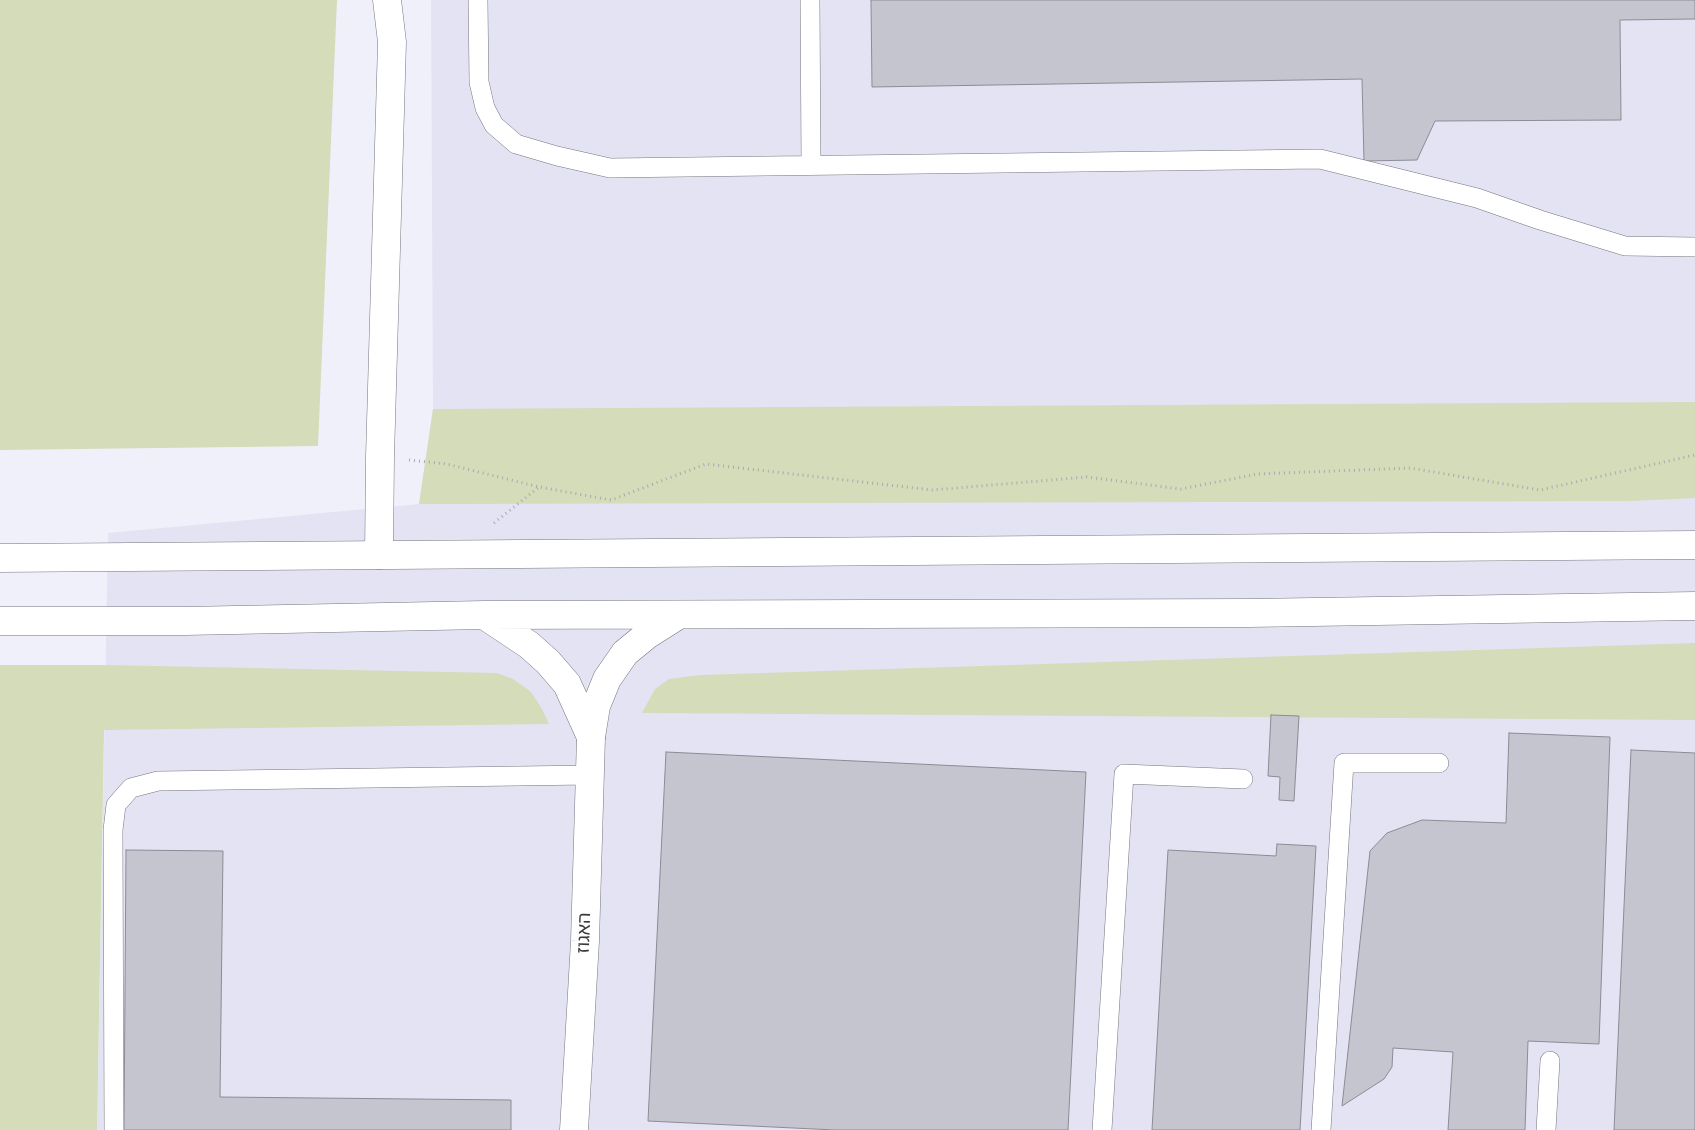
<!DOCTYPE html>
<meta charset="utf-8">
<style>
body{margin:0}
canvas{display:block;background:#f0f0fb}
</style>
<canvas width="1695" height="1130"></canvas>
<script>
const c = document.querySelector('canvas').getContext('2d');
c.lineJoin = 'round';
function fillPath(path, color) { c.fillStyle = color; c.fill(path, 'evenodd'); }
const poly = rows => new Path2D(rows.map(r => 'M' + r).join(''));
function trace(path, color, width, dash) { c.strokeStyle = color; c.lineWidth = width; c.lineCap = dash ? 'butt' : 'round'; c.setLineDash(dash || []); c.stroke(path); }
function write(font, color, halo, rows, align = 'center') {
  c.font = font + ' "Roboto Condensed","Noto Sans Hebrew",sans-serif'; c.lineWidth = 5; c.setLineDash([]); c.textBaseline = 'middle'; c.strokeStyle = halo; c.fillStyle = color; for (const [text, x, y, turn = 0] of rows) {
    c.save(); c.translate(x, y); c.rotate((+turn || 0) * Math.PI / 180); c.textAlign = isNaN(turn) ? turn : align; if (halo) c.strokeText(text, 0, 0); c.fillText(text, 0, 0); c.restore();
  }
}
const built = poly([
 [431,0,1695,0,1695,1130,97,1130,108,533,419,504,433,409]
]);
const green = poly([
 [0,0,337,0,318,446,0,450],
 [1695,402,1695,498,1632,501,419,504,433,409],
 [1695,643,1695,720,642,713,655,689,669,679,701,675],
 [0,665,105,665,497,673,513,679,531,692,542,709,549,724,104,730,97,1130,0,1130]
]);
const building = poly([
 [871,0,1695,0,1695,19,1620,20,1621,120,1435,121,1417,160,1364,161,1362,79,872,87,871,0],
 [1271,715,1299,716,1294,801,1279,800,1280,777,1268,776,1271,715],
 [1509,733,1610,737,1599,1044,1528,1041,1525,1130,1448,1130,1453,1052,1393,1048,1392,1067,1384,1079,1342,1106,1370,851,1387,833,1422,820,1506,823,1509,733],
 [1631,750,1695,753,1695,1130,1614,1130,1631,750],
 [666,752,1086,772,1068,1130,835,1130,648,1121,666,752],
 [1277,844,1316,846,1300,1130,1152,1130,1168,850,1276,856,1277,844],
 [126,850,223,851,220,1097,511,1100,511,1130,124,1130,126,850]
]);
const path = poly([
 [409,460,447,464,539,487,611,500,706,464,932,490,1087,477,1181,489,1257,474,1410,468,1540,490,1695,455],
 [494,523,539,487]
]);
const service = poly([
 [478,0,479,82,485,108,494,125,516,144,557,156,610,168,1320,159,1477,198,1540,220,1625,246,1695,247],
 [810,0,811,165],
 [114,1130,113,830,116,805,131,788,158,781,590,775],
 [1102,1130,1124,774,1243,779],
 [1321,1130,1344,763,1439,763],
 [1546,1130,1550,1061]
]);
const minor = poly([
 [379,555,380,457,392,42,387,0],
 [574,1130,585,941,591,737]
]);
const tertiary = poly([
 [0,558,1695,545],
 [484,615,529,645,548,662,567,684,591,737],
 [0,621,185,621,484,615,1249,613,1695,606],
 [591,737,596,706,607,679,625,653,647,635,677,616]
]);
const streetNames = [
 ["האגוז",585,933,-88]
];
fillPath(built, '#e4e3f4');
fillPath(green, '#d4dcba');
fillPath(building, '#c5c5cf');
trace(building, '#8c8c96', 1);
trace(service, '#75757f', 20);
trace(minor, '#75757f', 29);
trace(tertiary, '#75757f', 29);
trace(path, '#a9a9b1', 3, [1, 4]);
trace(service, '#fff', 19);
trace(minor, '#fff', 28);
trace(tertiary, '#fff', 28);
write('18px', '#39393d', '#fefefe', streetNames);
</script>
